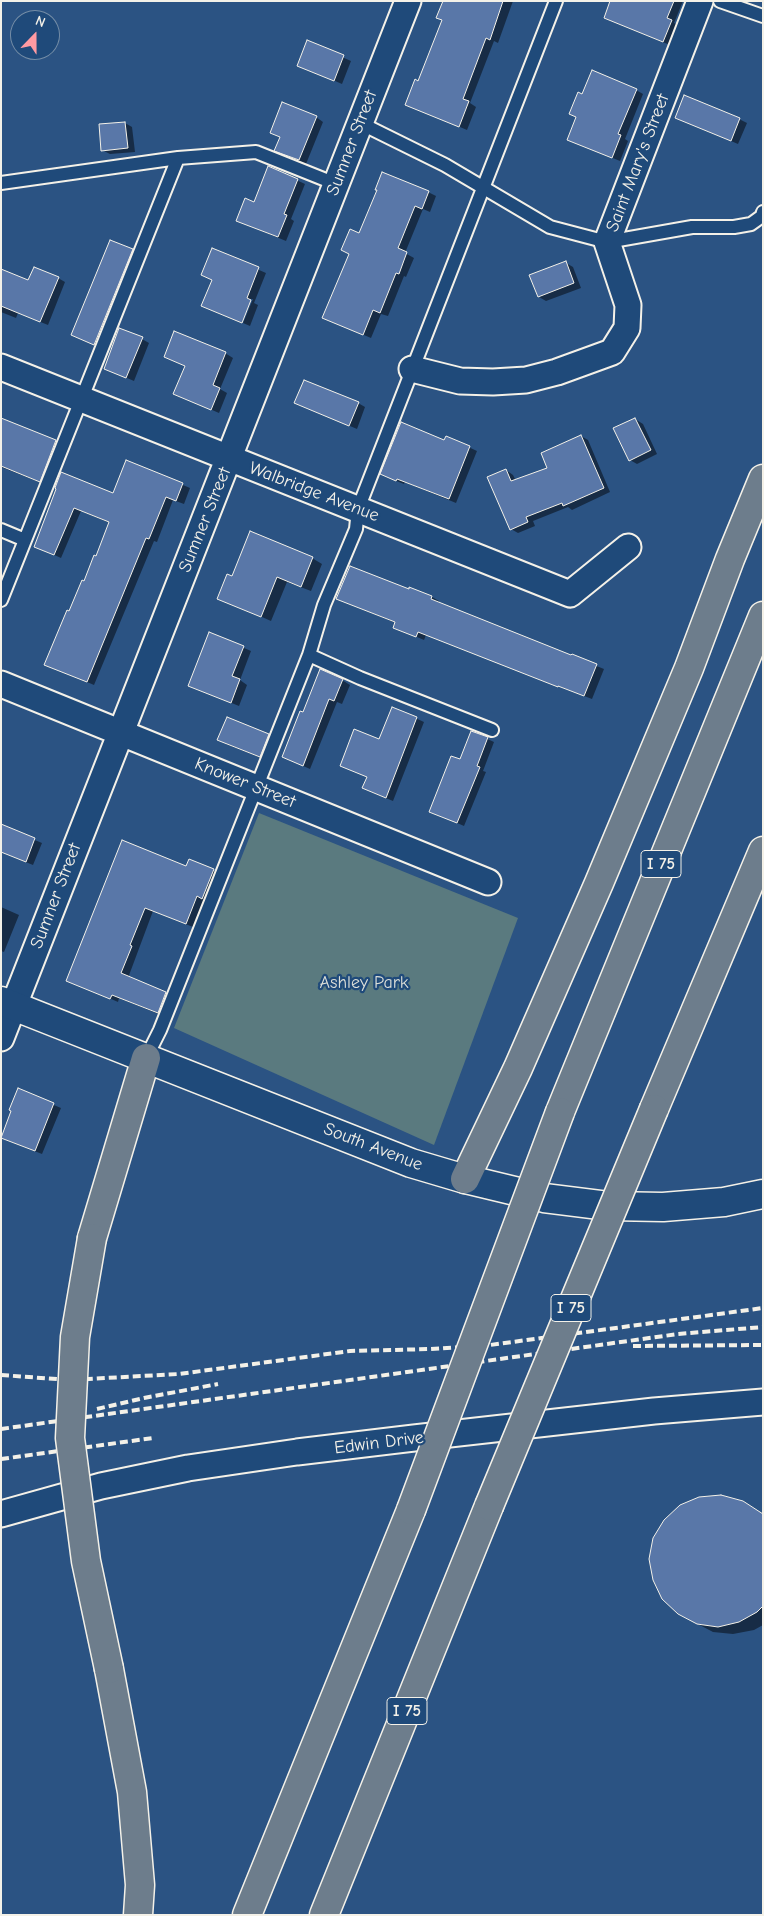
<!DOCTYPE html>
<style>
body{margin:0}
#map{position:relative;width:764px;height:1916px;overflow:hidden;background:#2b5383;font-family:"Comic Neue",sans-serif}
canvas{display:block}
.frame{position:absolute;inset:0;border:2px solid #f4f1e8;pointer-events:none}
.north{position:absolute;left:10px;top:10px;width:50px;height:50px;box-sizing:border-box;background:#1f4a7a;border:1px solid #748da6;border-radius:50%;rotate:22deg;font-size:14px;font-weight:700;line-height:20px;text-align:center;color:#f4f1e8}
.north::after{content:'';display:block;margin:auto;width:18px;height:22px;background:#ff9aa2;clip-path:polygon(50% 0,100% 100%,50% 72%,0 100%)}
</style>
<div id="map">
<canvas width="764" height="1916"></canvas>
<div class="frame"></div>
<div class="north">N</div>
</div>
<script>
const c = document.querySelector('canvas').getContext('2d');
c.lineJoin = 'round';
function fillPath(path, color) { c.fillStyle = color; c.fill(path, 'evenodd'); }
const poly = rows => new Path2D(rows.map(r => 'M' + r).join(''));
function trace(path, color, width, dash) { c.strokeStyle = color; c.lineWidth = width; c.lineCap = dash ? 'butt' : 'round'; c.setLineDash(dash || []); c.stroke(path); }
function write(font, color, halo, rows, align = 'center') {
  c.font = font + ' "Comic Neue",sans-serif'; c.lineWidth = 4.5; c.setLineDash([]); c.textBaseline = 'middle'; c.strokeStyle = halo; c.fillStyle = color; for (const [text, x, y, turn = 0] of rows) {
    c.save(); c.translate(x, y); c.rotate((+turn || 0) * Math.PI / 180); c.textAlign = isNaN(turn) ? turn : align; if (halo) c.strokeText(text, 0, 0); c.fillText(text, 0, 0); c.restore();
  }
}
const green = poly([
 [259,813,518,918,434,1145,174,1028]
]);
const shadow = poly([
 [444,1,513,1,498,43,494,41,470,103,476,107,467,130,406,104,419,82,443,20],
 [624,1,683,1,674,23,679,25,670,45,605,18],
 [308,42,351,61,342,84,298,65],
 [636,90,643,94,625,139,628,141,620,161,576,143,577,118,583,95],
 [316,117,323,122,306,164,283,154],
 [677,118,739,119,747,123,738,144],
 [125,123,132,127,135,152,110,154,102,150],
 [269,167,305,184,291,219,294,221,286,241,245,224],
 [428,192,436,196,430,212,423,209,405,253,414,258,406,277,404,276,388,316,381,314,371,338,324,318,360,234],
 [132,250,140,255,102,348,80,339],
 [213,250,266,273,254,303,258,305,250,326,243,323,253,299,250,299,241,322,203,306,213,280],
 [566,263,573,267,581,288,546,301,539,297],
 [1,270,29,281,58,278,65,282,48,325,18,313,16,318,1,312],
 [142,339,149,343,134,381,113,372],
 [225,353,233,358,220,389,227,393,219,413,175,394],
 [296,403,358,403,365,407,357,429],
 [635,419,643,424,657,454,637,464,630,460],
 [1,420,63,445,47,485,1,467],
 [581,436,588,440,610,492,572,510,568,507,533,521,535,526,518,533,511,529,506,470,513,475,516,481,549,469],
 [447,437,477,451,456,503,405,482,404,484,389,478,445,441],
 [127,461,190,488,184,504,173,500,157,542,154,541,94,685,45,664,96,557,110,523,81,511,61,558,35,546,58,488,113,494],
 [312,558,322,564,311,591,287,582,271,621,219,598,232,578],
 [410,588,432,597,439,601,439,603,604,669,592,699,426,635,424,640,394,627,396,623,338,599,409,590],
 [210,633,251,651,240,680,247,685,239,706,197,689],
 [342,680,350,685,342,704,337,702,310,769,283,757,304,713],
 [393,708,424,722,393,801,371,792,380,741],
 [472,732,494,742,483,771,486,772,464,826,430,811,460,761],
 [268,735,276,740,267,760,226,744],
 [1,826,42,843,33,865,1,852],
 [189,860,221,874,210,902,205,900,193,927,153,911,128,978,173,997,166,1017,119,998,118,1002,68,980,186,868],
 [1,907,19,915,4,952,1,951],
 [18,1090,61,1108,42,1154,9,1141,12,1111],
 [763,1514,763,1625,754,1630,733,1634,713,1632,694,1622]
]);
const building = poly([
 [443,1,503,1,490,40,486,38,463,99,469,101,459,127,405,105,415,79,418,81,442,20,436,18,443,1],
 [610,1,674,1,667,18,672,20,663,42,604,18,610,1],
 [307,40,344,55,334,81,297,66,307,40],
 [592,70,637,89,618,134,621,135,612,158,567,140,576,117,569,114,578,92,582,94,592,70],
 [684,95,740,118,731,141,675,118,684,95],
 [282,102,317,116,299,160,274,151,280,137,270,133,282,102],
 [125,122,128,148,101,151,99,124,125,122],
 [268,166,298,179,284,214,287,215,278,237,236,221,245,198,254,202,268,166],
 [382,172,429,191,422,209,415,206,398,248,407,252,399,274,396,273,380,313,373,310,363,335,322,318,349,254,341,250,350,229,359,233,377,190,375,190,382,172],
 [110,240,133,249,94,345,71,335,110,240],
 [212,248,259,267,247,298,251,300,242,323,201,306,212,280,201,275,212,248],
 [566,261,574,283,538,297,529,275,566,261],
 [34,267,59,277,40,322,1,306,1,269,28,280,34,267],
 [119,328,143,337,126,378,104,369,119,328],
 [174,331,226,352,213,385,220,388,211,410,173,394,185,366,164,357,174,331],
 [304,380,359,402,349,426,294,403,304,380],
 [1,418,56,440,40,482,1,466,1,418],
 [635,418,651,450,629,461,613,428,635,418],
 [401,422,444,440,446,436,470,446,449,499,397,479,396,481,380,474,401,422],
 [581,435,604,488,563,506,562,503,526,517,528,522,510,530,487,477,506,469,511,481,547,468,541,453,581,435],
 [126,460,183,483,176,501,166,497,149,539,146,538,87,682,44,665,67,610,69,611,82,580,84,581,94,555,96,556,109,522,74,508,54,555,34,547,56,489,55,488,61,472,113,493,126,460],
 [250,531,313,557,301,587,277,577,261,617,217,599,227,574,232,576,250,531],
 [350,566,409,589,409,587,432,596,431,599,571,655,572,654,597,664,584,696,558,686,558,687,418,632,416,637,393,628,395,622,336,599,350,566],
 [209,632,244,646,232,676,240,679,231,703,188,686,209,632],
 [320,669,343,679,334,701,329,699,303,766,282,757,300,711,303,712,320,669],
 [392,707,417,717,386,798,362,788,367,777,340,766,354,729,379,739,392,707],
 [227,717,269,734,260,757,217,740,227,717],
 [471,731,488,737,477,766,480,767,457,823,429,812,451,756,460,759,471,731],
 [1,824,35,838,26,862,1,852,1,824],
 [122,840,186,866,189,859,214,869,202,899,197,896,186,924,145,908,130,945,132,946,121,973,166,992,158,1013,112,995,110,999,66,981,122,840],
 [18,1088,54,1103,35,1151,1,1138,11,1111,9,1110,18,1088],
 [721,1495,743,1501,763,1514,763,1606,757,1612,739,1622,718,1627,697,1624,678,1614,662,1599,653,1580,649,1559,653,1538,664,1520,680,1505,699,1497,721,1495]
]);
const lane = poly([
 [720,1,763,16],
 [360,123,445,165,550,227,607,242,692,227,734,227,751,224,762,216,763,212],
 [1,183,178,158,256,152,336,184],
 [1,530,25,540],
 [1,600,178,158],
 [309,655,360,678,492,730],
 [146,1058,160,1030,309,655,324,605,356,529,358,509,556,1]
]);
const street = poly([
 [1,367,570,594,628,547],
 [412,369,460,381,493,382,526,380,557,372,612,352,627,328,628,305,607,242,700,1],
 [1,684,488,882],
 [1,1038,408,1],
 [1,1514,101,1486,188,1468,297,1452,414,1438,654,1411,763,1402]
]);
const secondary = poly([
 [1,1001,411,1163,465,1179,544,1198,608,1206,663,1207,724,1202,763,1194]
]);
const highway = poly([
 [654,1109,763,851],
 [560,1112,763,616],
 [465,1179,518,1068,599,883,689,668,730,559,763,479],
 [92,1238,146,1058],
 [109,1669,132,1792,140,1885,138,1915],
 [247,1915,411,1510],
 [324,1915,489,1506]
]);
const rail = poly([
 [633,1346,763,1345],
 [1,1375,69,1380,179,1374,350,1351,431,1349,490,1345,763,1308],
 [97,1409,144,1398,218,1384],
 [1,1429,678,1334,763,1327],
 [1,1459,153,1438]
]);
const highwayBridge = poly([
 [92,1238,75,1337,70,1438,86,1561,109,1669],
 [489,1506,654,1109],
 [411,1510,560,1112]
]);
const shields = [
 [661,864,40],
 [571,1308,40],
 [407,1711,40]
];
const shieldNames = [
 ["I 75",661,864],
 ["I 75",571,1308],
 ["I 75",407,1711]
];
const streetNames = [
 ["Sumner Street",352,143,-69],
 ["Saint Mary's Street",638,163,-69],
 ["Walbridge Avenue",314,492,21],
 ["Sumner Street",205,520,-68],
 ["Knower Street",245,783,22],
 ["Sumner Street",56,896,-69],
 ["South Avenue",373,1147,21],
 ["Edwin Drive",379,1443,-7]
];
const parkNames = [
 ["Ashley Park",364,983]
];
fillPath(green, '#5a7a7f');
fillPath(shadow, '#0007');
fillPath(building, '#5977a8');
trace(building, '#f4f1e8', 1);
trace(lane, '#f4f1e8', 16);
trace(street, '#f4f1e8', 29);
trace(secondary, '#f4f1e8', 31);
trace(highway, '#f4f1e8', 31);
trace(lane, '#1f4a7a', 12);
trace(street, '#1f4a7a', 25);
trace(secondary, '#1f4a7a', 28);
trace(highway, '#6d7d8c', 28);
trace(rail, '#f4f1e8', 4, [8, 4]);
trace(highwayBridge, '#f4f1e8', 31, []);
trace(highwayBridge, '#6d7d8c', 28);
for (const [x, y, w] of shields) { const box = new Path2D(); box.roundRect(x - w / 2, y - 13.5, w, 27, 4); c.fillStyle = '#1f4a7a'; c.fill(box); trace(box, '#f4f1e8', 1); }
write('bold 16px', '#f4f1e8', null, shieldNames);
write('18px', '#f4f1e8', '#1f4a7a', streetNames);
write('18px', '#dddfd8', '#1f4a7a', parkNames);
</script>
